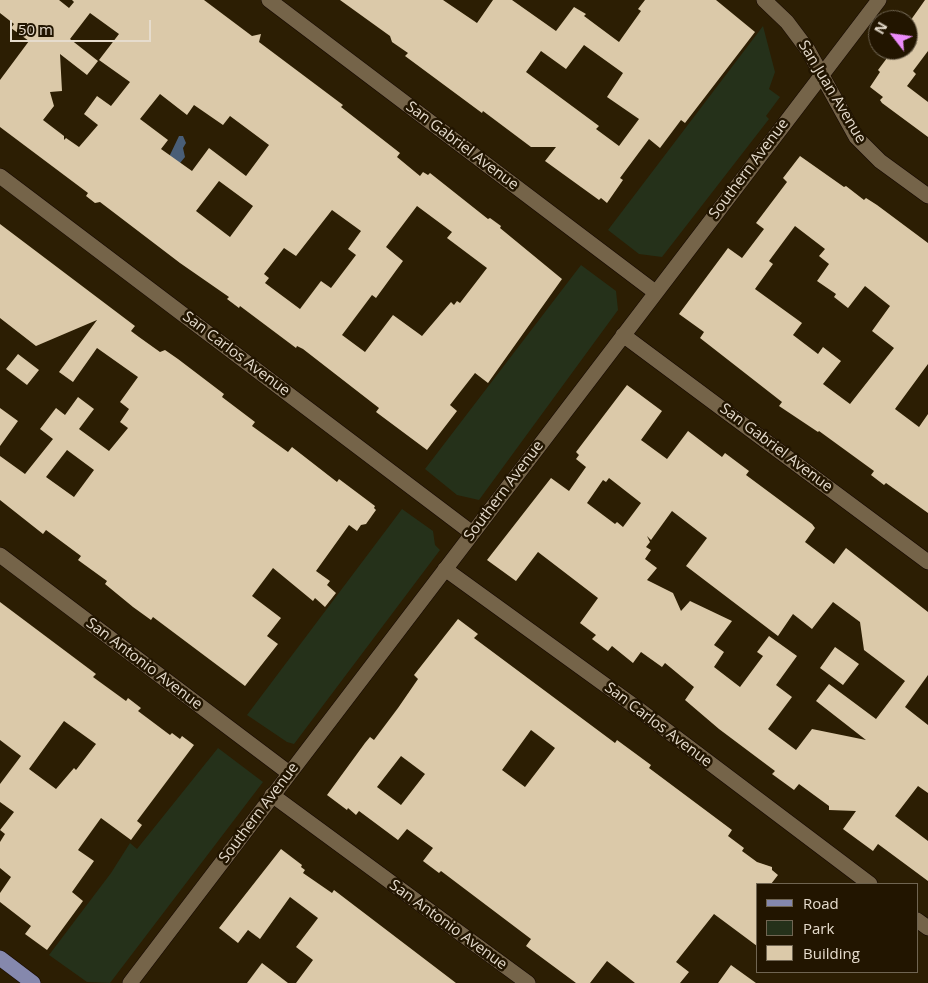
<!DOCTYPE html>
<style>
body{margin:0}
#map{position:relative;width:928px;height:983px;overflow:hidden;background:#2c1e03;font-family:"Open Sans",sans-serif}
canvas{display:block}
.legend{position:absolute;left:756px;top:883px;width:162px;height:90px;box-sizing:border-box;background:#221500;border:1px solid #706552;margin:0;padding:6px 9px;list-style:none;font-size:15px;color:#e6dccd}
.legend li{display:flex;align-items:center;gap:10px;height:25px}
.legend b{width:25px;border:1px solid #706552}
.north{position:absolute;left:868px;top:10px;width:50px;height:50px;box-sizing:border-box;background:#221500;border:1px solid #706552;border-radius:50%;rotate:300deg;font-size:14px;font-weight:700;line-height:20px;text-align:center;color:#e6dccd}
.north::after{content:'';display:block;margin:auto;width:18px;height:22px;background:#ec8cfb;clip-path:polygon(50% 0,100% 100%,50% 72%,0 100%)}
.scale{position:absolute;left:10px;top:20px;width:141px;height:22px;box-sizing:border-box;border:2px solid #e6dccd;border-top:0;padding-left:6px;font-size:15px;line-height:18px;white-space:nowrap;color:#e6dccd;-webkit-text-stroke:4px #221500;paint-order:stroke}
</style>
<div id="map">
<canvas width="928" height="983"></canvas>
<ul class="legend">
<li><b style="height:6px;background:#8588ad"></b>Road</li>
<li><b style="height:14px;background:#25311a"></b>Park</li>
<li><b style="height:14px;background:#dbc9a9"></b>Building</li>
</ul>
<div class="north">N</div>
<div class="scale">50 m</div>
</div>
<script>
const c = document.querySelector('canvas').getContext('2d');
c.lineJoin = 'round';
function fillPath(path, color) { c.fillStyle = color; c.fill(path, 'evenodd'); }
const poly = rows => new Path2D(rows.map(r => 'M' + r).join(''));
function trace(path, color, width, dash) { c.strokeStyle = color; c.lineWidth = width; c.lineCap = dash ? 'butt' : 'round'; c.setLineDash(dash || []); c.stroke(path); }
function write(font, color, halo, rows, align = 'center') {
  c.font = font + ' "Open Sans",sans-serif'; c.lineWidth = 5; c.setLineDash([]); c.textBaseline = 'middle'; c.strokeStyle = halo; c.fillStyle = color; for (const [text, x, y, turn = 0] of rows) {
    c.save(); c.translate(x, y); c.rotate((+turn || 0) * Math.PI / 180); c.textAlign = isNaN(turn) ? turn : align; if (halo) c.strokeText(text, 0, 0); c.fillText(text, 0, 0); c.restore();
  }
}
const green = poly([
 [763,26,775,72,769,89,780,97,766,116,769,119,662,257,639,254,608,230],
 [581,265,616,291,618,310,479,500,457,495,425,469],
 [402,509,433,531,435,545,440,550,294,744,287,742,247,715],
 [218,748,263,782,110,983,87,982,49,955,111,873,130,843,137,849]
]);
const water = poly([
 [179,136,183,136,186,143,183,148,185,157,180,163,169,157]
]);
const building = poly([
 [0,0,59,0,69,8,74,2,72,0,204,0,252,36,261,34,259,42,343,105,341,107,400,153,397,157,420,176,423,172,428,175,430,173,488,219,490,218,501,226,500,228,562,279,488,383,475,373,450,405,457,411,427,450,376,412,379,408,303,349,297,346,296,348,240,306,239,308,227,299,229,297,180,263,100,202,95,203,86,196,88,193,0,127,0,80,29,41,11,28,14,24,0,13],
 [90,13,119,34,99,60,130,82,111,106,97,96,84,114,98,125,79,147,66,138,64,140,64,136,43,120,54,106,50,92,62,91,60,54,87,75,98,61,70,39],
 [160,94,187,115,194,105,223,125,230,116,269,145,246,176,209,148,192,171,161,149,168,140,140,119],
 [219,181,253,206,230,237,196,211],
 [417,206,452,232,447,238,487,268,460,303,457,301,454,305,451,302,422,336,393,315,365,352,342,335,372,295,376,298,403,261,386,247],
 [332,210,361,231,348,249,356,255,331,288,321,281,300,309,265,283,269,278,264,274,284,248,296,256],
 [340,0,443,0,477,23,493,0,512,0,556,31,574,7,586,14,584,16,619,42,641,11,638,9,645,0,716,0,755,32,685,123,681,120,660,148,649,139,620,178,623,180,607,203,601,198,599,200,545,161,556,147,531,147,483,111,482,113,405,56,408,53,392,42,390,36],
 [584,45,623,73,607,97,639,119,619,146,596,129,599,126,526,72,541,51,566,69],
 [925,0,928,0,928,51,913,71,916,74,907,86,928,102,928,137,882,103,880,100,883,97,870,87,880,72,878,70,893,50,908,50,908,24],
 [800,156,844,187,846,186,864,200,866,198,877,205,928,243,928,364,895,409,919,427,928,414,928,513,886,483,884,485,871,475,874,471,819,431,818,432,779,406,782,402,700,338,704,332,679,314,728,248,742,258,764,229,756,223,787,182,783,178],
 [795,226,825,249,819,256,829,264,817,281,836,294,834,297,848,308,865,286,890,306,872,331,894,348,850,404,823,384,841,361,823,347,818,354,793,335,802,323,755,289,773,264,769,261],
 [0,224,135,326,131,331,139,337,160,352,165,350,178,359,224,394,222,397,255,422,252,426,288,452,292,447,337,482,339,479,375,506,374,508,376,510,366,524,361,525,357,531,349,525,316,571,330,581,327,585,336,593,325,607,315,598,313,601,273,568,252,596,281,618,267,636,278,644,245,686,153,617,151,620,133,607,105,584,107,581,78,560,81,556,46,530,43,534,0,500,0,456,25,474,53,439,40,429,56,408,65,415,78,397,94,409,79,429,109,451,128,428,120,422,129,409,120,402,138,377,97,348,73,382,59,372,97,320,36,346,0,318],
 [67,450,94,470,74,497,46,477],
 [18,354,39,370,27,385,6,369],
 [627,385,662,411,641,440,667,459,688,431,722,457,725,453,749,471,746,475,812,524,815,528,805,542,834,564,846,548,928,612,928,675,905,707,928,725,928,793,918,786,895,816,928,841,928,881,878,844,873,851,843,829,856,811,829,810,829,806,799,784,794,790,772,774,775,771,719,729,685,700,694,687,665,663,662,667,641,652,633,663,612,646,608,651,592,639,596,635,580,623,598,598,538,552,516,581,487,560,551,478,569,491,586,467,576,459,579,455,576,452],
 [609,478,641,503,623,527,617,522,615,524,587,503,603,480,606,482],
 [672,511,707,538,686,566,778,636,793,614,812,629,833,602,860,622,864,650,905,681,876,719,829,684,816,701,866,740,812,729,796,750,768,729,792,697,776,685,797,656,769,636,757,652,763,656,740,687,714,667,724,652,714,645,732,621,690,601,681,611,673,593,647,580,657,568,645,559,651,550,646,547,650,542,647,536,651,540],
 [0,408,18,421,0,446],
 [0,602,96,674,93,677,126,701,128,698,141,708,138,711,170,735,172,733,180,739,182,736,194,745,137,821,142,825,131,840,101,818,78,850,94,861,72,892,83,901,47,950,25,934,31,926,0,902,0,893,11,877,0,868,0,842,5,834,0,830,14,812,0,802,0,784,21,756,0,740],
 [64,721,96,744,76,770,74,768,56,789,29,769],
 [458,619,478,634,474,638,615,743,617,740,651,765,649,768,732,830,728,836,744,848,742,851,757,862,772,867,772,870,778,875,771,884,757,884,757,946,714,914,676,962,689,972,680,983,635,983,607,961,590,983,576,983,526,946,531,939,441,871,439,873,423,861,433,848,407,829,398,840,359,811,356,815,348,808,347,810,327,795,365,743,370,737,374,740,398,708,418,679,414,675],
 [531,730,555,748,525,787,502,770],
 [401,756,425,774,401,805,377,787],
 [835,647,859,664,843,685,820,668],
 [281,849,302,865,301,867,305,870,303,873,332,893,334,890,456,983,296,983,313,960,296,947,318,918,290,897,260,939,248,930,238,943,219,928],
 [262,963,288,983,247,983],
 [731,965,756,983,718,983]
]);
const minor = poly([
 [269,0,655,292],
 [764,0,787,22,808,50,856,137,880,161,928,196],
 [0,176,472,533],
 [623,335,928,562],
 [0,555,289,773],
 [445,569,637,708,870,884],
 [272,795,528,983],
 [917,920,928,928],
 [130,983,879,0]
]);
const major = poly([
 [0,958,33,983]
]);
const streetNames = [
 ["San Juan Avenue",832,92,59],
 ["San Gabriel Avenue",462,146,37],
 ["Southern Avenue",749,169,-53],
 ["San Carlos Avenue",236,354,37],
 ["San Gabriel Avenue",776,448,37],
 ["Southern Avenue",504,491,-53],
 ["San Antonio Avenue",144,664,37],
 ["San Carlos Avenue",658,725,37],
 ["Southern Avenue",259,813,-53],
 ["San Antonio Avenue",448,925,36]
];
fillPath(green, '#25311a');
fillPath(water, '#495e77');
fillPath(building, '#dbc9a9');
trace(minor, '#140700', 16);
trace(major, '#140700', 16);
trace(minor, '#756449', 15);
trace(major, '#8588ad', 15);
write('15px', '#e6dccd', '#221500', streetNames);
</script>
